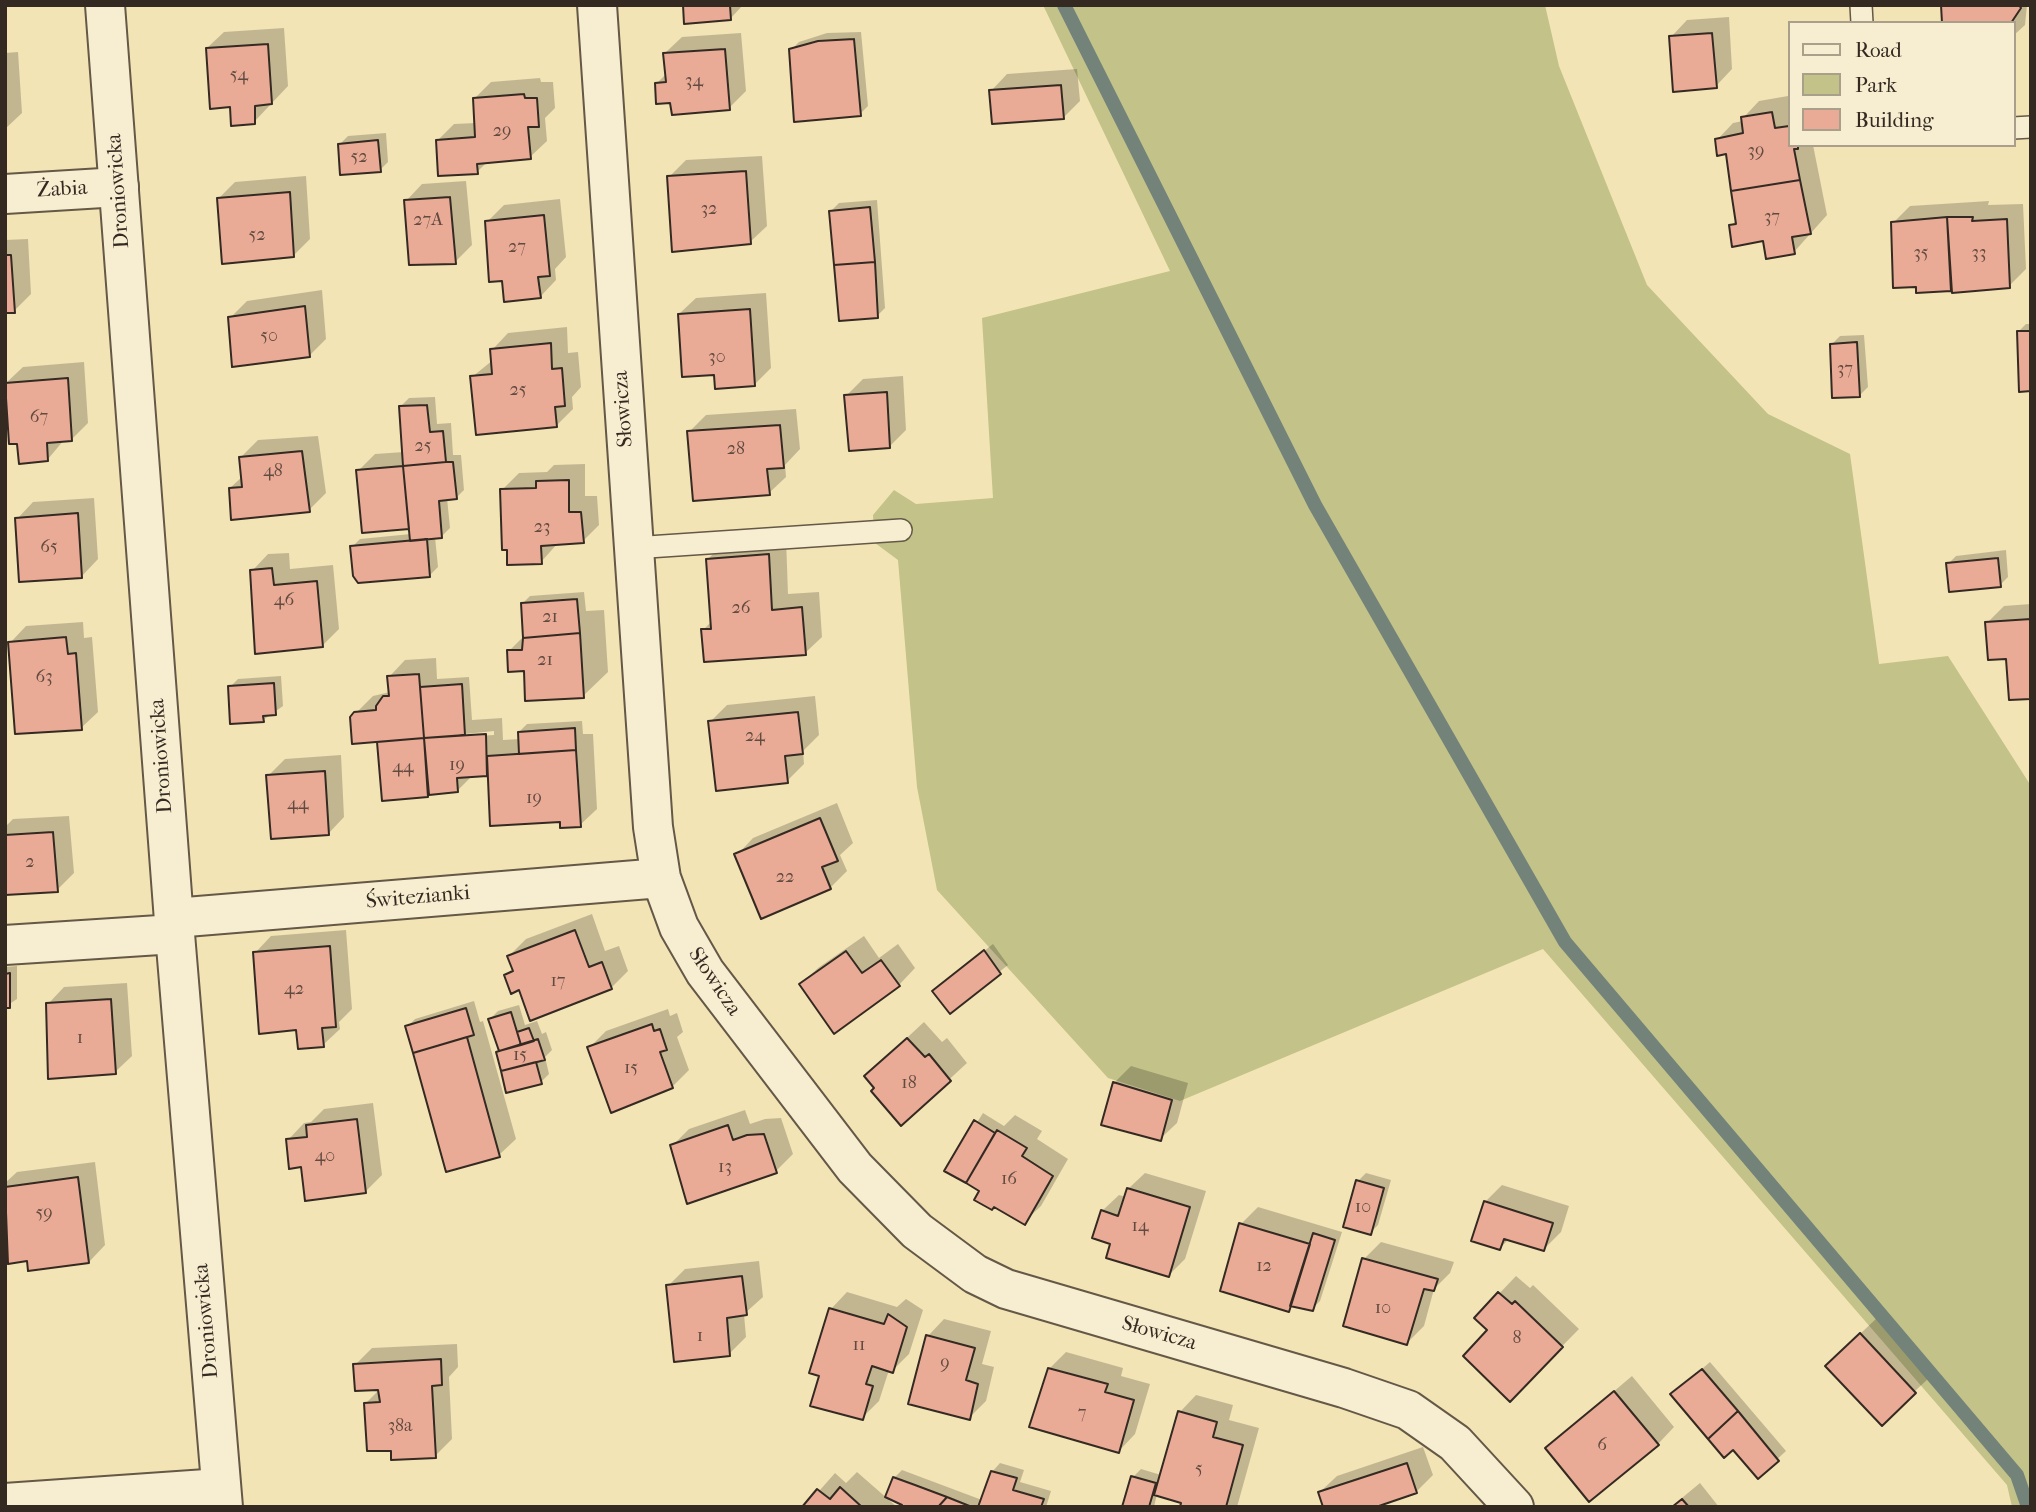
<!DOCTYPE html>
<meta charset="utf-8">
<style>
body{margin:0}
#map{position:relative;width:2036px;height:1512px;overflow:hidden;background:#f3e4b6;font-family:"IM FELL French Canon",serif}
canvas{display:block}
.frame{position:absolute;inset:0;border:7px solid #342a22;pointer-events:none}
.legend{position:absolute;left:1788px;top:21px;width:228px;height:126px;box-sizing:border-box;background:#f7edd0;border:2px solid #a99f8a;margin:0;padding:9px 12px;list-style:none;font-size:21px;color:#342a22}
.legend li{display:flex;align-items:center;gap:14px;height:35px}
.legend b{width:35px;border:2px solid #a99f8a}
</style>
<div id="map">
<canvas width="2036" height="1512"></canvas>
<div class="frame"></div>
<ul class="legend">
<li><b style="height:9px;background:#f7edd0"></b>Road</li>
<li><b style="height:19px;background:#c2c289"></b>Park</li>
<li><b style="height:19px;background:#e9aa96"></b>Building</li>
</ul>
</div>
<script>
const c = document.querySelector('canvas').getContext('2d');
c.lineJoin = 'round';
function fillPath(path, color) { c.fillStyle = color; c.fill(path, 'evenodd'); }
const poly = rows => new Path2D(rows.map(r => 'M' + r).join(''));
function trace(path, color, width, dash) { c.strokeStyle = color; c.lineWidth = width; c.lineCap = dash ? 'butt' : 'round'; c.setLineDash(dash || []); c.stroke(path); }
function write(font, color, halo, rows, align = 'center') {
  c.font = font + ' "IM FELL French Canon",serif'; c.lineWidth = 7; c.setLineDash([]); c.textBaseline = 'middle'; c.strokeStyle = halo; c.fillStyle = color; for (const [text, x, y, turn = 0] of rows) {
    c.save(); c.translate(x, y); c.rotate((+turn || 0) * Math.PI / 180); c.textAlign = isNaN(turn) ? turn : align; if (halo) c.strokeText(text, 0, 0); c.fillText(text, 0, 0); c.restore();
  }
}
const green = poly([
 [1043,5,1545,5,1559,66,1647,285,1768,414,1850,454,1879,664,1948,656,2031,786,2031,1507,2012,1507,2007,1485,1543,949,1180,1101,1108,1078,937,890,917,787,898,560,875,543,873,515,894,490,916,504,993,498,982,318,1170,271]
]);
const shadow = poly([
 [685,5,743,5,730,19],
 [1943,5,2027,5,2025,25,2013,36,2013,23,1944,23],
 [1729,17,1732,69,1716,86,1671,37,1687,20],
 [284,28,288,86,254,122,232,105,207,48,224,32],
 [861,32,868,106,860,114,791,50,799,42,827,33],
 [741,33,746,91,729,108,657,83,667,73,665,53,682,37],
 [18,52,22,113,5,129,5,53],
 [1077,69,1080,101,1063,118,991,91,1007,74],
 [540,78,541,82,553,82,555,108,545,118,547,141,530,157,488,161,477,172,437,141,454,124,476,123,475,98,491,82],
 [1788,96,1789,145,1813,145,1827,215,1794,252,1731,226,1737,219,1727,152,1717,140,1733,123,1743,121,1743,118,1759,101],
 [386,133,388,162,380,170,340,144,348,136],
 [762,156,767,226,750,242,669,177,686,160],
 [306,176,310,239,294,255,218,199,235,182],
 [466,181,472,245,455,262,406,201,422,184],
 [560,199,566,257,555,269,556,280,540,297,503,279,487,222,504,205],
 [877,200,885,308,877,316,831,211,839,203],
 [1989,201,1988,205,2023,204,2026,269,2009,286,1918,291,1893,223,1910,206],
 [28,239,31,294,14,311,5,312,5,240],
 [322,290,326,339,309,356,230,318,247,301],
 [766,293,771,368,754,385,715,373,679,314,696,298],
 [2026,324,2031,324,2031,389,2018,332],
 [567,327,568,353,578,352,581,387,572,397,573,409,556,426,472,377,493,360,492,350,508,333],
 [1864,335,1868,387,1860,395,1832,344,1840,336],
 [84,362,88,423,72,439,64,440,48,459,6,383,23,367],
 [903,376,906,430,889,447,846,396,863,379],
 [435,397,437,424,451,423,453,455,461,455,464,490,456,498,447,498,450,528,442,536,435,537,438,567,430,575,352,547,360,539,411,534,410,525,358,471,375,454,404,452,401,406,409,398],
 [796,409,800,449,785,465,786,477,769,493,689,432,706,415],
 [318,436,326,493,309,510,230,488,243,476,241,457,258,440],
 [585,464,585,496,597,496,599,525,583,541,558,543,541,562,508,548,502,490,519,473,547,472,554,465],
 [94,498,98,559,82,576,17,519,33,502],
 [786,538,788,594,819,592,822,637,805,653,703,630,712,621,707,560,724,543],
 [2006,550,2008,577,2000,585,1948,564,1956,556],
 [289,553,290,569,333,565,339,629,322,646,252,571,268,554],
 [584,592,586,611,604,610,608,672,583,696,525,669,509,651,525,635,522,604,530,596],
 [2031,604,2031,697,1987,623,2004,606],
 [83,622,84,638,92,637,98,712,81,728,10,643,26,626],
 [436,658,437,679,469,677,472,720,502,718,503,740,520,739,519,732,527,724,582,721,583,734,593,734,597,809,580,825,561,820,489,774,472,776,457,791,384,799,379,740,356,713,373,696,390,692,389,677,405,660],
 [494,731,494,735,461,737,465,734],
 [281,676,283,706,263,720,230,687,238,679],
 [815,696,819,735,803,751,804,764,787,781,710,722,727,705],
 [341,755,344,817,328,834,268,776,285,759],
 [837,803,853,843,840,855,847,871,830,888,737,855,753,838],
 [69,816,74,873,57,890,5,893,5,827,13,819],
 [592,914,605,951,619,946,628,971,611,988,520,988,506,975,513,968,509,956,526,939],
 [346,930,352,1009,339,1022,340,1029,323,1045,298,1028,255,953,271,936],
 [864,936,879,958,898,944,915,968,899,985,801,984,818,968],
 [993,944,1008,965,950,1011,934,991],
 [17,966,17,999,5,1007,5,967],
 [127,983,132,1056,115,1072,48,1004,64,987],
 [474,1001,480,1022,483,1021,516,1139,499,1155,407,1027,415,1019],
 [519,1005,525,1025,537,1021,542,1034,546,1032,552,1050,545,1057,549,1074,541,1082,498,1053,500,1050,490,1019,498,1011],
 [668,1009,670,1016,677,1013,683,1032,677,1037,689,1070,672,1087,589,1048,606,1031],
 [924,1022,942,1042,947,1038,967,1063,901,1124,883,1060],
 [1131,1066,1188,1083,1177,1123,1160,1139,1114,1083],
 [373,1103,382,1175,365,1192,302,1165,288,1140,304,1123,311,1122,324,1109],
 [745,1110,750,1124,765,1119,781,1118,793,1154,776,1171,672,1146,689,1129],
 [983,1113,1004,1126,1015,1115,1042,1131,1037,1139,1068,1159,1041,1206,1024,1222,982,1191,947,1170],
 [95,1162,105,1245,89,1262,29,1259,10,1262,5,1239,5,1183,17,1172],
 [1145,1173,1206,1191,1185,1259,1169,1275,1112,1243,1102,1211,1119,1195,1126,1197,1128,1189],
 [1366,1173,1391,1180,1378,1225,1370,1233,1358,1181],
 [1502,1185,1569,1206,1561,1232,1544,1249,1510,1238,1500,1248,1485,1202],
 [1258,1207,1342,1232,1320,1301,1312,1309,1293,1305,1288,1310,1241,1224],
 [1381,1242,1454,1262,1450,1273,1434,1289,1424,1326,1407,1343,1345,1325,1364,1259],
 [759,1261,763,1297,744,1314,746,1337,729,1354,668,1286,685,1269],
 [1516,1276,1530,1288,1533,1285,1579,1329,1510,1399,1490,1330,1476,1318],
 [847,1292,897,1307,906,1299,923,1310,909,1354,892,1371,889,1370,879,1401,862,1418,821,1374,831,1309],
 [1877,1318,1931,1376,1914,1392,1844,1349],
 [944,1319,991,1331,982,1364,994,1367,986,1401,969,1418,928,1336],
 [457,1344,458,1367,449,1377,452,1439,435,1456,366,1403,381,1388,355,1365,372,1348],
 [1066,1352,1123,1368,1121,1376,1150,1384,1135,1434,1119,1451,1049,1369],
 [1710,1362,1786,1451,1758,1477,1681,1387],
 [1632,1376,1674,1427,1658,1444,1547,1448],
 [1196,1395,1233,1405,1229,1420,1259,1428,1237,1507,1181,1507,1183,1501,1157,1494,1154,1507,1124,1507,1133,1477,1141,1469,1161,1475,1180,1412],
 [1423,1447,1433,1475,1416,1492,1379,1504,1380,1507,1325,1507,1320,1492,1337,1476],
 [1000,1463,1024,1470,1020,1482,1051,1491,1046,1507,903,1507,894,1478,902,1470,982,1500,992,1472],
 [857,1472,897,1507,805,1507,835,1473,846,1483],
 [1700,1483,1719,1507,1671,1507]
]);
const stream = poly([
 [1064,5,1315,505,1565,942,2017,1475,2028,1507]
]);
const building = poly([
 [683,5,730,5,731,20,684,24,683,5],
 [1941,5,2019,5,2021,8,2011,23,1942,23,1941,5],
 [1712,33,1717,88,1673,92,1669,36,1712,33],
 [854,39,861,116,794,122,789,49,818,41,854,39],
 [268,44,272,104,255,106,255,124,231,126,230,107,210,109,206,48,268,44],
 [725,49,730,110,672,115,670,103,656,104,655,83,666,82,663,53,725,49],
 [1061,85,1064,119,992,124,989,90,1061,85],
 [524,94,525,98,537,98,539,127,528,127,531,159,477,164,478,174,438,176,436,140,475,137,473,98,524,94],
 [1772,112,1775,128,1789,126,1789,145,1798,145,1798,149,1794,149,1800,180,1731,191,1726,154,1717,156,1715,139,1743,133,1741,117,1772,112],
 [378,140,381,172,340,175,338,144,378,140],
 [746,171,751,244,672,252,667,176,746,171],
 [1800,180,1811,234,1792,237,1795,254,1766,259,1763,241,1732,247,1729,225,1736,224,1731,191,1800,180],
 [290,192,294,257,222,264,217,198,290,192],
 [450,197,456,264,409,265,404,200,450,197],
 [870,207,875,262,834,265,829,211,870,207],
 [544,215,550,276,538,277,541,298,504,302,502,281,489,282,485,221,544,215],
 [1947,217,1973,217,1972,221,2007,219,2010,288,1952,293,1947,217],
 [1947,217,1951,291,1916,293,1916,287,1893,288,1891,222,1947,217],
 [5,255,11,255,15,313,5,313,5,255],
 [875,262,878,318,839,321,834,265,875,262],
 [305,306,310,357,232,367,228,317,305,306],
 [750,309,755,386,715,389,714,375,682,377,678,314,750,309],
 [2017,331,2031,331,2031,391,2019,392,2017,331],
 [1857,342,1860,397,1832,398,1830,344,1857,342],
 [551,343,552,369,562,368,565,406,555,407,557,427,476,435,470,376,492,374,490,349,551,343],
 [68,378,72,441,47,443,48,461,19,464,17,444,9,444,5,383,68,378],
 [887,392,890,448,849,451,844,395,887,392],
 [427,405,430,432,443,431,446,462,403,466,399,406,427,405],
 [780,425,784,468,767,469,770,495,693,501,687,431,780,425],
 [302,451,310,512,231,520,229,488,242,487,239,457,302,451],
 [446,462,453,462,457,499,439,501,442,538,410,541,403,466,446,462],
 [403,466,409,529,362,533,356,470,403,466],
 [569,480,569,512,581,512,584,543,541,546,542,564,507,565,507,550,502,550,500,489,536,488,536,481,569,480],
 [78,513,82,578,19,582,15,518,78,513],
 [427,539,430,577,358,583,353,576,350,546,427,539],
 [769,554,772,610,802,607,806,655,704,662,701,629,711,629,706,559,769,554],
 [1998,558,2001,587,1949,592,1946,563,1998,558],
 [272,568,274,585,317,581,323,647,255,654,250,570,272,568],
 [577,599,580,633,523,638,521,603,577,599],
 [2031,619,2031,699,2009,700,2006,659,1988,660,1985,622,2031,619],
 [580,633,584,698,525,701,524,671,508,672,507,650,522,650,523,638,580,633],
 [66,637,68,654,76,653,82,730,15,734,8,642,66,637],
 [419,674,424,738,352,744,350,717,354,712,376,710,376,706,383,696,389,696,387,676,419,674],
 [274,683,276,715,263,716,264,722,230,724,228,686,274,683],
 [462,684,465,735,424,738,420,687,462,684],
 [798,712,803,754,785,756,788,783,716,791,708,721,798,712],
 [575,728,576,750,519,754,518,732,575,728],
 [486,734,487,776,457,778,458,792,429,795,424,738,486,734],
 [424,738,428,797,382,801,377,742,424,738],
 [576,750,581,827,560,828,560,822,490,826,487,756,576,750],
 [325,771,329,835,271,839,266,775,325,771],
 [820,818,838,861,822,867,831,889,761,919,734,854,820,818],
 [53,832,58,892,5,895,5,835,53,832],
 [575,930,589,967,602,962,612,989,530,1021,519,990,511,994,504,975,513,971,507,956,575,930],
 [330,946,336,1027,322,1028,324,1047,298,1049,296,1030,259,1034,253,952,330,946],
 [984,950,1001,974,950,1014,932,991,984,950],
 [846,951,862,973,881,960,900,986,834,1034,799,984,846,951],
 [10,973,10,1008,5,1008,5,974,10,973],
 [111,999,116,1074,48,1079,46,1003,111,999],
 [466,1008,474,1035,413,1053,405,1026,466,1008],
 [511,1012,521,1045,499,1051,488,1019,511,1012],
 [652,1024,654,1031,660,1029,667,1050,660,1052,673,1088,611,1113,587,1047,652,1024],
 [529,1028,534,1041,521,1045,517,1032,529,1028],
 [467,1037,500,1157,446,1172,413,1053,467,1037],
 [907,1038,925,1057,929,1054,951,1081,901,1126,871,1091,874,1088,864,1076,907,1038],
 [538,1039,545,1060,501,1071,496,1052,538,1039],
 [536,1062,542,1084,506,1093,501,1071,536,1062],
 [1113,1082,1172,1100,1161,1141,1101,1125,1113,1082],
 [357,1119,366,1193,305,1201,301,1167,289,1169,286,1139,307,1137,306,1125,357,1119],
 [974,1120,995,1133,966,1183,944,1171,974,1120],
 [728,1125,733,1140,747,1135,764,1134,777,1173,687,1204,670,1145,728,1125],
 [997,1130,1027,1148,1022,1156,1053,1176,1025,1225,994,1207,992,1210,974,1200,979,1191,966,1183,997,1130],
 [78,1177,89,1263,28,1271,27,1261,8,1264,5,1187,78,1177],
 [1356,1180,1384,1188,1371,1235,1343,1227,1356,1180],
 [1127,1188,1190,1207,1169,1277,1106,1258,1110,1244,1092,1238,1101,1210,1118,1216,1127,1188],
 [1484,1201,1553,1223,1544,1251,1504,1239,1500,1250,1471,1241,1484,1201],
 [1239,1223,1310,1244,1289,1312,1220,1291,1239,1223],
 [1313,1233,1335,1240,1313,1311,1290,1306,1313,1233],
 [1362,1258,1438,1279,1434,1291,1424,1289,1407,1345,1343,1326,1362,1258],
 [742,1276,747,1315,727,1318,730,1356,674,1362,666,1285,742,1276],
 [1498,1292,1512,1304,1515,1301,1563,1347,1510,1402,1463,1356,1487,1330,1474,1318,1498,1292],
 [829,1308,884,1324,888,1314,907,1327,893,1373,872,1366,866,1384,873,1386,863,1420,810,1406,819,1376,809,1373,829,1308],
 [1860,1333,1916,1393,1882,1426,1825,1366,1860,1333],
 [926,1335,975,1348,966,1380,978,1384,970,1420,908,1404,926,1335],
 [441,1359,442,1385,432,1386,436,1458,391,1460,391,1451,367,1451,364,1403,380,1402,378,1390,355,1391,353,1364,441,1359],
 [1048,1368,1108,1384,1105,1392,1134,1400,1119,1453,1029,1427,1048,1368],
 [1702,1369,1738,1411,1708,1439,1670,1394,1702,1369],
 [1614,1391,1659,1445,1589,1502,1545,1448,1614,1391],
 [1178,1411,1217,1422,1213,1437,1243,1445,1226,1507,1180,1507,1181,1503,1154,1495,1178,1411],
 [1738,1411,1779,1461,1758,1479,1733,1450,1724,1458,1708,1439,1738,1411],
 [1407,1463,1417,1493,1376,1507,1323,1507,1318,1492,1407,1463],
 [991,1471,1017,1478,1013,1490,1044,1499,1041,1507,978,1507,991,1471],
 [1131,1476,1156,1483,1149,1507,1122,1507,1131,1476],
 [893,1477,915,1485,947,1497,938,1507,901,1507,902,1505,885,1497,893,1477],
 [840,1487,862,1507,802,1507,817,1489,830,1499,840,1487],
 [947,1497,972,1507,938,1507,947,1497],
 [1682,1499,1689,1507,1672,1507,1682,1499]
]);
const service = poly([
 [1861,5,1862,23],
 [2013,128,2031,127],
 [633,548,901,530]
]);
const minor = poly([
 [597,5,653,827,661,878,679,927,705,972,855,1168,917,1231,975,1274,1006,1289,1344,1388,1408,1410,1455,1443,1514,1507],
 [5,194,119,187],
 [174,918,661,878],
 [5,945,175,934],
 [5,1503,221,1488]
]);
const tertiary = poly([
 [105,5,175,934,223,1507]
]);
const numberNames = [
 ["54",239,76],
 ["34",694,82],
 ["29",502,132],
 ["39",1756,152],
 ["52",359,158],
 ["32",709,210],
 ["37",1772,218],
 ["27A",428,221],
 ["52",257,236],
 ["27",517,248],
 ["35",1921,254],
 ["33",1979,254],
 ["50",269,337],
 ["30",717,358],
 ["37",1845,370],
 ["25",518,391],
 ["67",39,418],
 ["25",423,447],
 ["28",736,450],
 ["48",273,472],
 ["23",542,528],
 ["65",49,548],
 ["46",284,601],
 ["26",741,609],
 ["21",550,618],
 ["21",545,661],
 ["63",44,678],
 ["24",755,737],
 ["19",457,766],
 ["44",403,768],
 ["19",534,799],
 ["44",298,805],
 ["2",30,863],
 ["22",785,878],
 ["17",558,982],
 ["42",294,990],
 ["1",80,1039],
 ["15",520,1056],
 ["15",631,1069],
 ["18",909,1084],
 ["40",325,1157],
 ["13",725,1168],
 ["16",1009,1180],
 ["10",1363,1208],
 ["59",44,1214],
 ["14",1140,1227],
 ["12",1264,1267],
 ["10",1383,1309],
 ["1",700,1337],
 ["8",1517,1339],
 ["11",859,1346],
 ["9",945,1364],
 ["7",1082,1414],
 ["38a",400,1427],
 ["6",1602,1446],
 ["5",1199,1470]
];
const streetNames = [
 ["Żabia",62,190,-3],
 ["Droniowicka",119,191,-94],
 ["Słowicza",624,409,-94],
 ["Droniowicka",162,756,-94],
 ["Świtezianki",418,898,-5],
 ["Słowicza",714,982,56],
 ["Droniowicka",207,1321,-95],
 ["Słowicza",1159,1334,16]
];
fillPath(green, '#c2c289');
fillPath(shadow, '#0003');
trace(stream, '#73837a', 14);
fillPath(building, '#e9aa96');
trace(building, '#342a22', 2);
trace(service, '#645847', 24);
trace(minor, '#645847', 42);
trace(tertiary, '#645847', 42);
trace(service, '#f7edd0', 21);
trace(minor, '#f7edd0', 38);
trace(tertiary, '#f7edd0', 38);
write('18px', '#614a3f', null, numberNames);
write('21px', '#342a22', '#f7edd0', streetNames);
</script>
